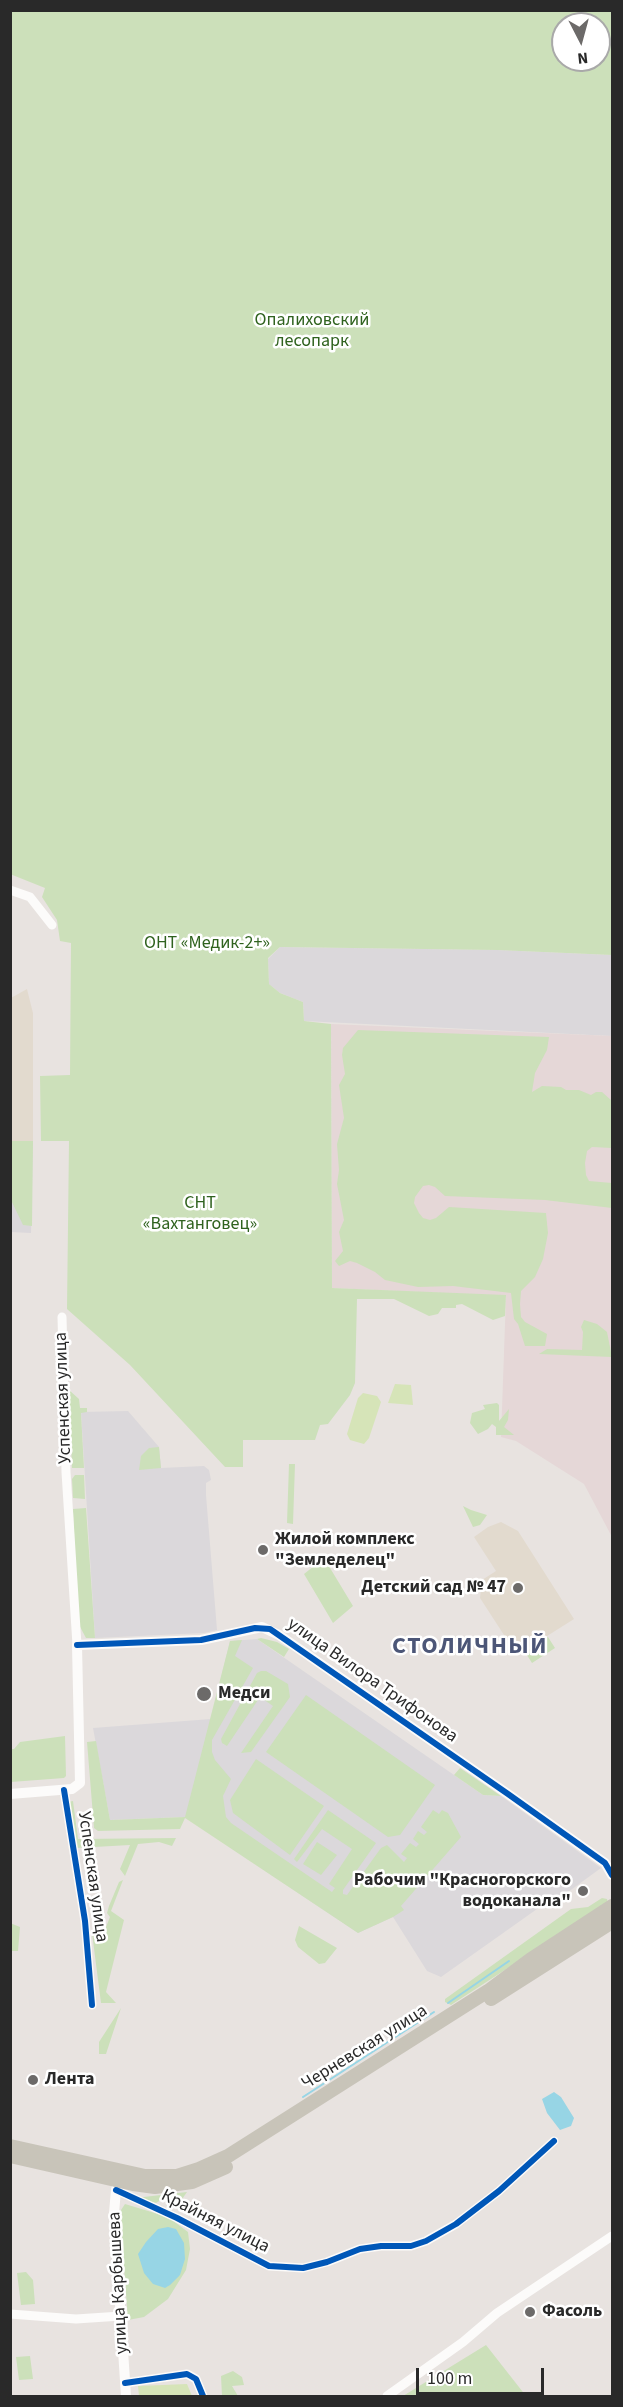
<!DOCTYPE html>
<meta charset="utf-8">
<style>
body{margin:0}
#map{position:relative;width:623px;height:2407px;overflow:hidden;background:#e8e3e0;font-family:"Source Sans 3",sans-serif}
canvas{display:block}
.frame{position:absolute;inset:0;border:12px solid #292929;pointer-events:none}
.north{position:absolute;left:551px;top:12px;width:60px;height:60px;box-sizing:border-box;background:#fff;border:2px solid #a9a9a9;border-radius:50%;rotate:174deg;font-size:16px;font-weight:700;line-height:24px;text-align:center;color:#292929}
.north::after{content:'';display:block;margin:auto;width:21px;height:27px;background:#6c6a69;clip-path:polygon(50% 0,100% 100%,50% 72%,0 100%)}
.scale{position:absolute;left:416px;top:2368px;width:128px;height:27px;box-sizing:border-box;border:3px solid #292929;border-top:0;padding-left:8px;font-size:18px;line-height:21px;white-space:nowrap;color:#292929;-webkit-text-stroke:4px #fff;paint-order:stroke}
</style>
<div id="map">
<canvas width="623" height="2407"></canvas>
<div class="frame"></div>
<div class="north">N</div>
<div class="scale">100 m</div>
</div>
<script>
const c = document.querySelector('canvas').getContext('2d');
c.lineJoin = 'round';
function fillPath(path, color) { c.fillStyle = color; c.fill(path, 'evenodd'); }
const poly = rows => new Path2D(rows.map(r => 'M' + r).join(''));
function trace(path, color, width, dash) { c.strokeStyle = color; c.lineWidth = width; c.lineCap = dash ? 'butt' : 'round'; c.setLineDash(dash || []); c.stroke(path); }
function write(font, color, halo, rows, align = 'center') {
  c.font = font + ' "Source Sans 3",sans-serif'; c.lineWidth = 5; c.setLineDash([]); c.textBaseline = 'middle'; c.strokeStyle = halo; c.fillStyle = color; for (const [text, x, y, turn = 0] of rows) {
    c.save(); c.translate(x, y); c.rotate((+turn || 0) * Math.PI / 180); c.textAlign = isNaN(turn) ? turn : align; if (halo) c.strokeText(text, 0, 0); c.fillText(text, 0, 0); c.restore();
  }
}
const industrial = poly([
 [280,947,497,950,612,955,612,1036,304,1021,303,1002,280,993,269,984,268,959],
 [11,1141,33,1141,31,1233,11,1232],
 [128,1411,159,1447,161,1468,204,1466,209,1470,211,1480,206,1483,206,1495,217,1630,204,1633,95,1638,81,1412],
 [257,1639,483,1795,501,1796,601,1868,568,1892,570,1895,562,1901,554,1897,441,1977,427,1971,393,1917,358,1933,185,1817,110,1820,93,1728,211,1719,230,1641]
]);
const education = poly([
 [27,989,33,1013,33,1141,11,1141,11,998],
 [501,1522,518,1531,574,1619,517,1655,480,1598,482,1580,496,1571,474,1537,488,1527]
]);
const medical = poly([
 [331,1024,612,1036,612,1537,584,1484,516,1441,501,1437,506,1296,332,1288]
]);
const green = poly([
 [10,11,612,11,612,955,497,950,280,947,268,958,269,984,280,993,303,1002,304,1021,331,1024,332,1288,506,1295,505,1316,493,1320,462,1304,456,1305,456,1308,442,1308,438,1314,429,1316,394,1299,357,1299,355,1383,350,1395,328,1424,320,1425,315,1440,243,1440,243,1467,225,1467,130,1365,67,1309,69,1141,41,1141,40,1076,70,1075,71,943,60,941,57,920,42,897,45,888,10,874],
 [563,24,599,24,599,60,563,60],
 [358,1030,549,1037,547,1050,535,1073,532,1092,542,1086,561,1087,566,1090,579,1090,591,1095,596,1092,602,1092,612,1101,612,1148,592,1147,587,1151,585,1163,586,1175,589,1181,612,1183,612,1208,545,1200,445,1196,435,1187,429,1185,423,1186,415,1197,414,1203,419,1213,423,1218,430,1220,436,1218,449,1207,546,1213,548,1233,543,1259,535,1277,521,1291,520,1304,521,1317,525,1322,547,1334,545,1346,525,1346,518,1324,514,1319,511,1293,453,1286,418,1287,385,1280,375,1272,357,1263,350,1261,339,1266,335,1261,343,1251,339,1232,344,1220,337,1184,339,1170,337,1144,344,1118,339,1085,345,1074,342,1055,343,1048],
 [11,1141,33,1141,32,1226,23,1225,11,1200],
 [584,1320,597,1324,607,1332,612,1357,539,1354,547,1349,582,1350,583,1332,581,1327],
 [69,1390,79,1399,80,1408,87,1408,87,1412,81,1413,84,1468,72,1468],
 [497,1403,499,1405,499,1421,509,1409,508,1420,504,1427,514,1435,496,1435,496,1427,492,1424,488,1429,478,1434,470,1423,472,1413,485,1409,483,1405],
 [159,1447,161,1468,139,1470,141,1456,149,1448],
 [289,1464,295,1464,293,1524,287,1523],
 [75,1475,84,1475,85,1499,73,1498,72,1479],
 [463,1506,471,1510,487,1515,480,1525,473,1527],
 [86,1508,95,1638,86,1638,78,1623,73,1509],
 [324,1558,353,1606,333,1623,304,1574],
 [548,1637,555,1648,532,1663,525,1652],
 [261,1638,277,1642,289,1649,284,1657,257,1639],
 [242,1640,235,1656,253,1668,212,1740,212,1752,215,1760,231,1779,223,1796,226,1817,231,1823,332,1892,335,1888,329,1884,352,1849,322,1829,297,1862,294,1859,328,1810,376,1843,343,1890,343,1894,347,1895,381,1848,387,1845,404,1862,407,1858,401,1854,410,1843,416,1847,419,1844,413,1839,418,1831,424,1835,427,1832,421,1827,433,1810,439,1814,442,1810,448,1813,461,1837,401,1906,404,1910,393,1917,358,1933,185,1818,180,1829,98,1831,94,1828,87,1742,96,1741,110,1820,185,1817,230,1641],
 [261,1671,266,1671,288,1684,290,1697,251,1752,241,1753,273,1706,260,1697,227,1746,222,1743,221,1739,257,1673],
 [306,1695,435,1785,400,1835,388,1837,266,1752],
 [65,1736,66,1776,64,1778,11,1782,11,1749,14,1749,20,1742],
 [256,1759,324,1806,290,1855,233,1813,230,1800],
 [460,1768,501,1796,483,1795,454,1775],
 [73,1801,78,1839,176,1838,172,1846,159,1842,138,1844,125,1876,120,1869,130,1845,76,1848,68,1802],
 [317,1842,337,1855,321,1875,303,1864],
 [123,1880,111,1911,124,1920,106,1992,116,2003,101,2003,92,1933,102,1932,106,1927,110,1917,107,1913,109,1906,119,1882],
 [602,1898,607,1899,608,1903,451,2005,445,2002,445,1999,571,1909,588,1907],
 [10,1923,20,1927,18,1951,11,1951],
 [299,1926,337,1948,325,1963,319,1964,298,1947,295,1940],
 [121,2008,106,2054,99,2054,99,2042],
 [187,2192,180,2202,161,2200,156,2203,135,2198],
 [125,2204,168,2217,188,2232,190,2249,186,2270,168,2299,144,2317,128,2320,122,2240,121,2210],
 [26,2272,33,2280,35,2304,21,2305,17,2273],
 [486,2345,526,2396,403,2396],
 [30,2356,33,2379,19,2380,16,2357],
 [233,2371,242,2377,244,2385,232,2386,238,2396,222,2396,221,2376]
]);
const pitch = poly([
 [395,1384,411,1385,413,1405,388,1403],
 [363,1393,377,1396,381,1402,369,1438,364,1444,350,1440,347,1434,358,1398],
 [187,2384,192,2396,139,2396,138,2386]
]);
const water = poly([
 [554,2092,561,2097,574,2118,571,2126,560,2130,547,2113,542,2099],
 [168,2227,176,2229,184,2243,185,2259,180,2275,170,2285,165,2288,153,2284,144,2273,138,2254,146,2242,158,2229]
]);
const stream = poly([
 [448,2003,509,1961],
 [303,2097,434,2012]
]);
const minor = poly([
 [10,890,30,897,52,925],
 [62,1317,66,1472,77,1645],
 [64,1790,85,1921,92,2005],
 [116,2190,177,2218,269,2266,303,2268,327,2262,360,2249,381,2246,411,2246,426,2241,456,2224,499,2191,554,2141],
 [10,2314,76,2319,121,2316],
 [125,2383,187,2374,196,2379,203,2396],
 [387,2396,463,2342,497,2313,612,2236]
]);
const tertiary = poly([
 [10,1794,72,1789,80,1783,77,1645,201,1640,262,1627,279,1635,508,1794,605,1863,612,1875],
 [120,2174,116,2190,114,2213,126,2396]
]);
const primary = poly([
 [491,1999,612,1922],
 [10,2146,145,2176,177,2176,199,2169,228,2156,488,1991,531,1959,612,1906],
 [10,2156,133,2184,155,2187,192,2182,226,2167]
]);
const cycleway = poly([
 [77,1645,201,1640,255,1628,270,1629,508,1794,605,1863,612,1875],
 [64,1790,85,1921,92,2005],
 [116,2190,177,2218,269,2266,303,2268,327,2262,360,2249,381,2246,411,2246,426,2241,456,2224,499,2191,554,2141],
 [125,2383,187,2374,196,2379,203,2396]
]);
const markers = [
 [263,1550,6,"#6c6a69"],
 [518,1588,6,"#6c6a69"],
 [204,1694,8,"#6c6a69"],
 [583,1891,6,"#6c6a69"],
 [33,2080,6,"#6c6a69"],
 [530,2312,6,"#6c6a69"]
];
const parkNames = [
 ["Опалиховский",312,321],
 ["лесопарк",312,342],
 ["ОНТ «Медик-2+»",207,944],
 ["СНТ",200,1204],
 ["«Вахтанговец»",200,1225]
];
const streetNames = [
 ["Успенская улица",64,1398,-92],
 ["улица Вилора Трифонова",372,1681,35],
 ["Успенская улица",92,1877,82],
 ["Черневская улица",365,2048,-32],
 ["Крайняя улица",215,2222,27],
 ["улица Карбышева",119,2283,-93]
];
const poiNames = [
 ["Жилой комплекс",275,1540],
 ["\"Земледелец\"",275,1561],
 ["Детский сад № 47",506,1588,"right"],
 ["Медси",218,1694],
 ["Рабочим \"Красногорского",571,1881,"right"],
 ["водоканала\"",571,1902,"right"],
 ["Лента",45,2080],
 ["Фасоль",542,2312]
];
const districtNames = [
 ["СТОЛИЧНЫЙ",470,1648]
];
fillPath(industrial, '#dbd8db');
fillPath(education, '#e2dace');
fillPath(medical, '#e5d7d7');
fillPath(green, '#cce0ba');
fillPath(pitch, '#d6e4b8');
fillPath(water, '#97d5e5');
trace(stream, '#97d5e5', 2);
trace(minor, '#fcfbfa', 9);
trace(tertiary, '#fcfbfa', 10);
trace(primary, '#c8c4b9', 14);
trace(cycleway, '#0057b8', 6);
for (const [x, y, r, color] of markers) { const dot = new Path2D(); dot.arc(x, y, r, 0, 2 * Math.PI); c.fillStyle = color; c.fill(dot); trace(dot, '#fff', 2); }
write('18px', '#2f621e', '#fff', parkNames);
write('18px', '#292929', '#fff', streetNames);
write('bold 18px', '#292929', '#fff', poiNames, 'left');
c.letterSpacing = '1.5px';
write('bold 24px', '#4c5677', '#fff', districtNames);
c.letterSpacing = '0px';
</script>
